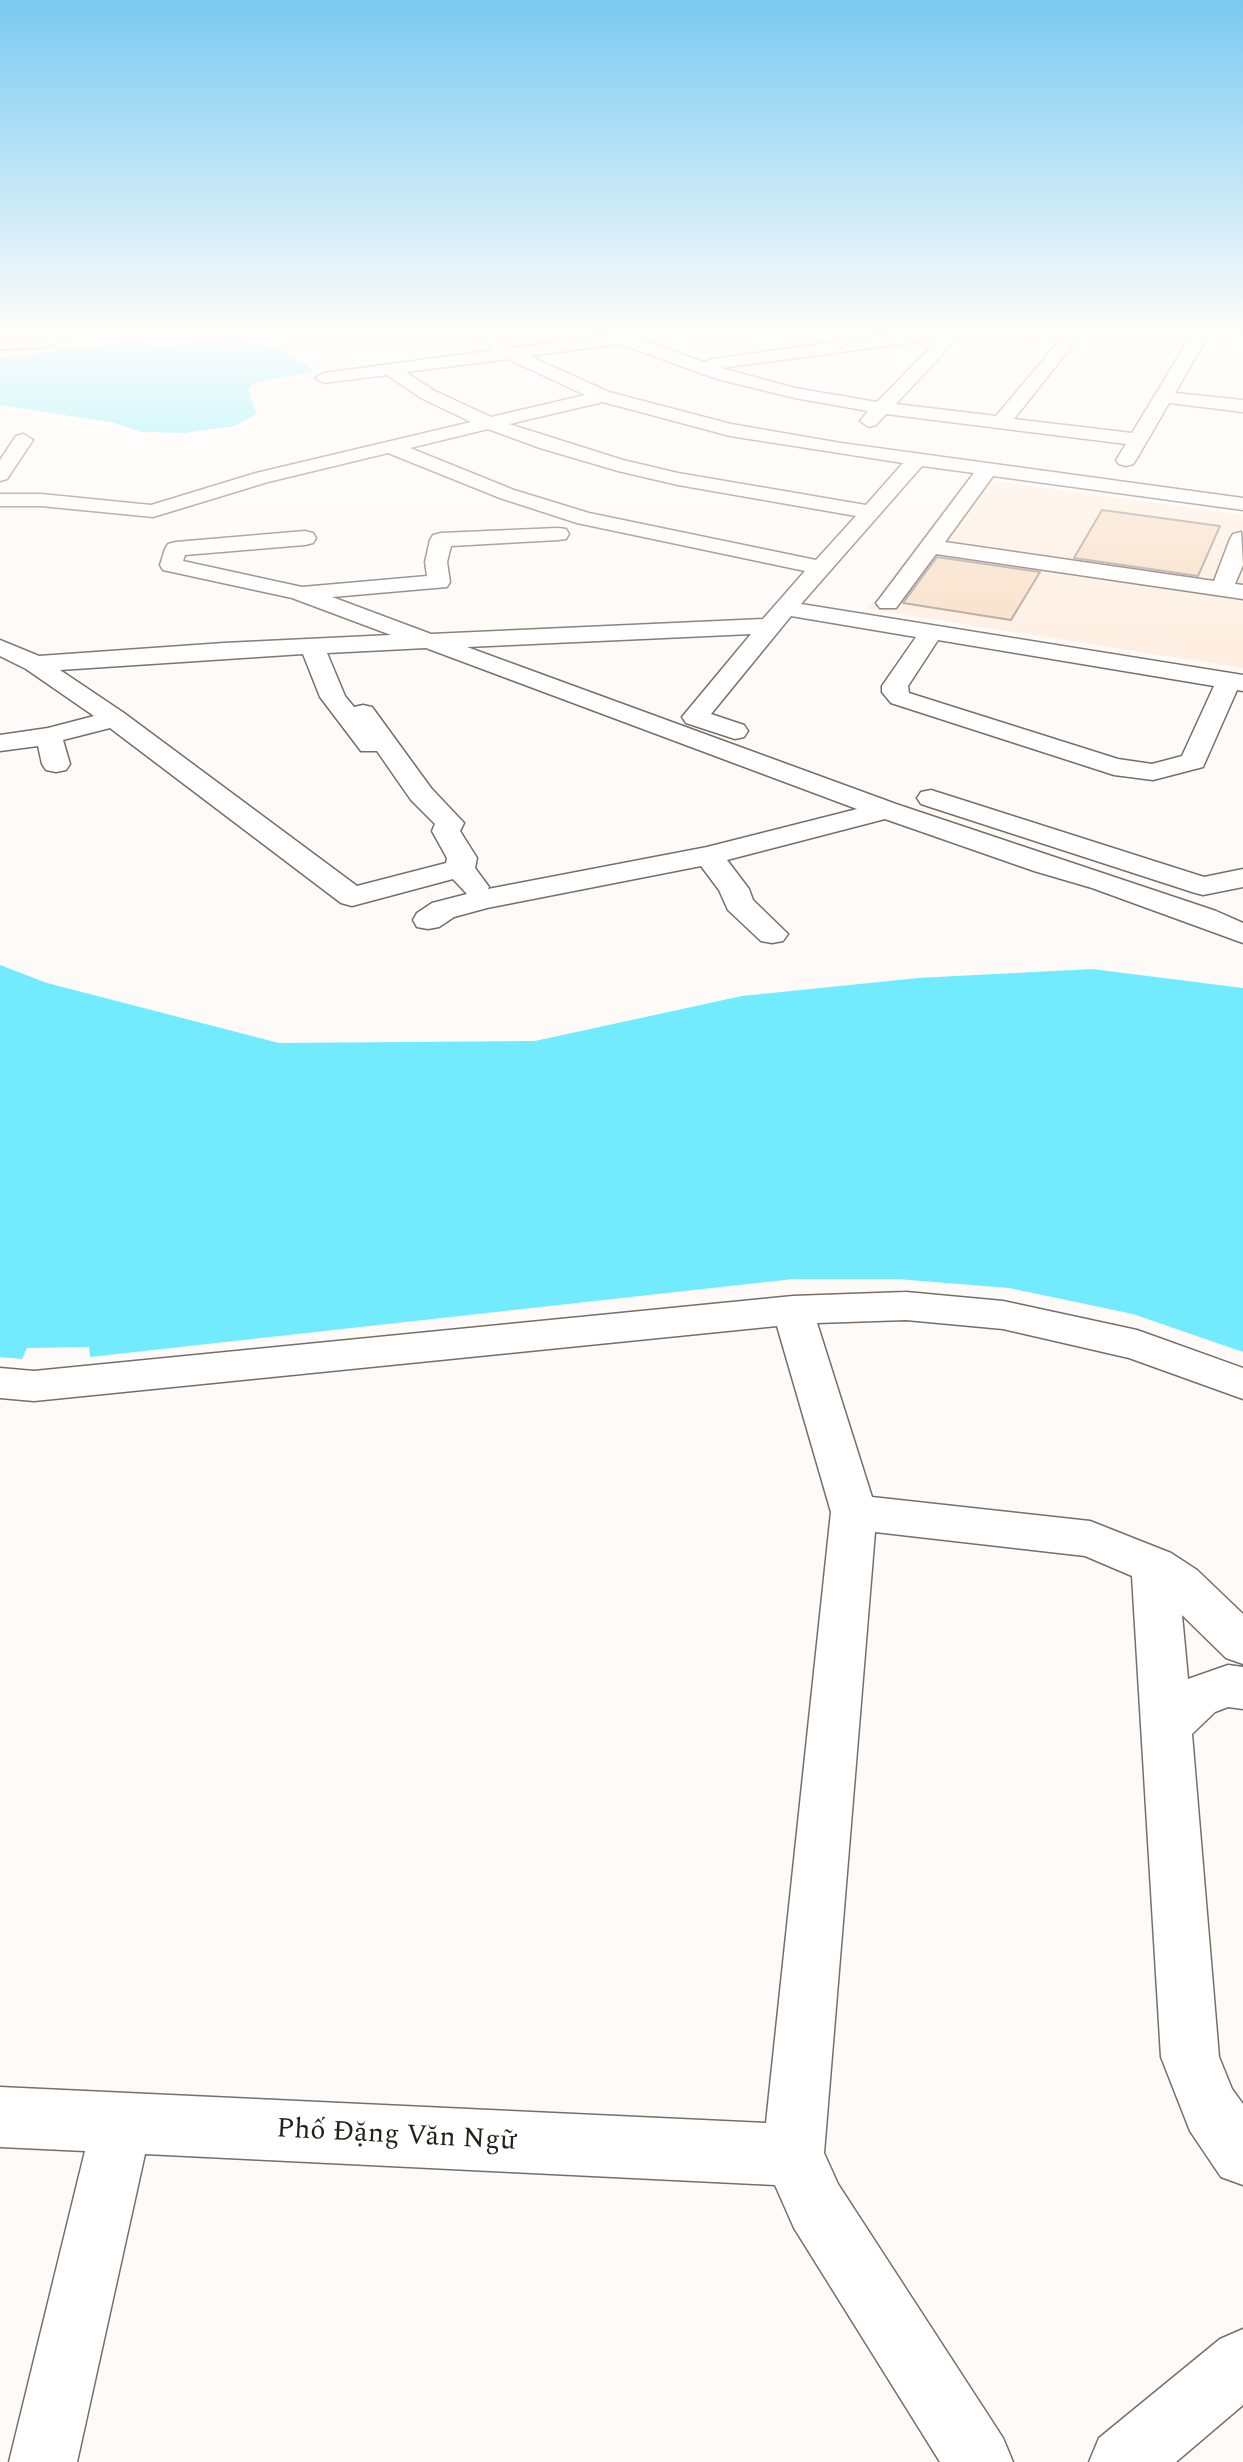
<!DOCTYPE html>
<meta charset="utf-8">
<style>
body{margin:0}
canvas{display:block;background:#fefaf7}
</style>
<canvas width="1243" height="2462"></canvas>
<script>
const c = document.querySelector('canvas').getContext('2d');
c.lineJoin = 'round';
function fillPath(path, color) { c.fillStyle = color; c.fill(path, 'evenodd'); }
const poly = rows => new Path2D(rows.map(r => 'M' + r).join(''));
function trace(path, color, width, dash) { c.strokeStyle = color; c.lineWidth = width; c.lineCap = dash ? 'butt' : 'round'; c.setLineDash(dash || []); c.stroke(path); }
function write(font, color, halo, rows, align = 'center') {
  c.font = font + ' Spectral,serif'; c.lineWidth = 5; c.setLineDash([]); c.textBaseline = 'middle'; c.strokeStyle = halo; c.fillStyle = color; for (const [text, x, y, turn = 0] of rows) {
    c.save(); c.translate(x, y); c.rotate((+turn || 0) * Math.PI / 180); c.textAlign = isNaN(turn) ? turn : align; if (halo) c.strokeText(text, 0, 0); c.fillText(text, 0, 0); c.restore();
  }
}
const built = poly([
 [967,477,1243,515,1243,668,868,609]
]);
const water = poly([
 [233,339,285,350,314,371,254,383,248,389,257,414,234,426,184,433,141,432,115,423,0,405,0,358,139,341,157,347],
 [0,965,47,983,279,1043,535,1041,742,996,918,978,1092,969,1243,988,1243,1352,1133,1314,1009,1288,897,1279,793,1279,90,1357,89,1347,27,1348,22,1359,0,1357]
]);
const building = poly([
 [1102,510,1220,526,1198,576,1074,558,1102,510],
 [937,557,1040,572,1011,620,903,603,937,557]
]);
const minor = poly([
 [473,332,492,332,514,348,630,332,655,332,654,339,644,341,704,362,712,359,911,332,963,332,896,404,996,416,1059,341,1031,337,1023,332,1083,332,1014,419,1132,433,1193,332,1210,332,1175,393,1243,400,1243,412,1169,403,1136,460,1133,464,1126,466,1119,464,1116,460,1126,444,886,414,876,425,869,427,860,421,868,411,795,398,717,379,620,344,530,356,609,392,731,424,841,443,1243,498,1243,510,993,476,945,542,1214,581,1230,539,1233,534,1241,532,1243,565,1235,584,1243,585,1243,599,936,554,896,608,880,608,876,603,880,598,974,473,922,466,801,604,1243,675,1243,691,1237,690,1203,767,1153,780,1114,775,891,703,882,692,882,686,916,637,791,616,711,714,744,725,748,731,744,737,735,739,686,723,682,717,751,634,467,647,896,804,1216,911,1243,923,1243,943,1092,888,1034,871,885,819,727,860,749,889,753,900,788,934,783,941,772,943,761,941,728,910,719,890,701,866,487,908,454,917,439,927,428,929,417,927,413,920,417,913,432,903,467,894,453,879,352,906,341,903,110,728,63,740,70,764,66,770,56,772,46,770,42,764,38,746,0,751,0,735,48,728,94,716,26,669,0,656,0,640,39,656,224,643,391,635,292,598,163,570,160,565,165,549,168,544,176,542,305,531,313,533,316,538,313,543,305,545,185,555,183,561,302,587,427,576,425,562,430,540,433,535,441,533,558,528,566,529,569,534,566,539,558,540,451,546,447,562,450,582,447,587,332,597,431,634,763,619,805,571,577,523,500,498,388,453,268,482,153,517,41,506,0,506,0,494,41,494,151,505,256,473,471,422,421,398,387,375,324,383,315,378,324,373,495,350,473,332],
 [939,339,877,402,795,388,721,368,939,339],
 [508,359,585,395,491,417,433,390,406,372,508,359],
 [603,402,730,436,903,463,866,505,678,473,623,460,509,424,603,402],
 [488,429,540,448,618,471,678,485,856,516,816,560,589,513,514,490,410,448,488,429],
 [938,640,1214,686,1182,756,1152,764,1118,759,909,693,908,686,938,640],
 [426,648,857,809,707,847,488,889,489,887,475,868,477,858,460,831,464,823,431,788,372,707,363,705,354,707,345,696,327,653,426,648],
 [303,654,320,697,361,751,377,751,411,800,435,824,432,831,447,858,446,863,357,886,124,713,60,670,303,654],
 [23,434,33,440,7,479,0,481,0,460,16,436,23,434],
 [931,790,1204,877,1243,869,1243,887,1203,895,1192,892,921,804,917,798,921,792,931,790],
 [906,1292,1003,1301,1137,1330,1243,1368,1243,1399,1129,1358,1003,1329,906,1320,817,1323,872,1497,1090,1521,1171,1553,1197,1570,1243,1614,1243,1664,1226,1658,1182,1615,1188,1679,1228,1665,1243,1667,1243,1709,1228,1707,1215,1712,1192,1734,1219,2057,1232,2089,1243,2104,1243,2185,1221,2177,1190,2131,1161,2057,1132,1576,1085,1556,875,1532,824,2153,838,2184,1003,2438,1013,2462,940,2462,794,2228,775,2185,145,2154,77,2462,9,2462,85,2151,0,2147,0,2087,766,2123,831,1512,777,1326,34,1401,0,1398,0,1368,34,1371,793,1296,906,1292],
 [1243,2329,1243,2405,1176,2462,1089,2462,1099,2438,1220,2339,1243,2329]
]);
const major = poly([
 [56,332,80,332,44,348,0,349,0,339,42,338,56,332]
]);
const nearStreetnames = [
 ["Phố Đặng Văn Ngữ",396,2137,3]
];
fillPath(built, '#feeee0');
fillPath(water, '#73ebfe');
fillPath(building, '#f8dec5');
trace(building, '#a9a098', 2);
trace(minor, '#776f67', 3);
trace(major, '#776f67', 3);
fillPath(minor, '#fff');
fillPath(major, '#fff');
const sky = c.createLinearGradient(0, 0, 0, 677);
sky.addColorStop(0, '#79caf1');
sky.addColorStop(0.49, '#fffdfb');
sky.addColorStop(1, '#fffdfb00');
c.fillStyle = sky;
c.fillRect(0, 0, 1243, 677);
write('28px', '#231f1c', '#fff', nearStreetnames);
</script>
